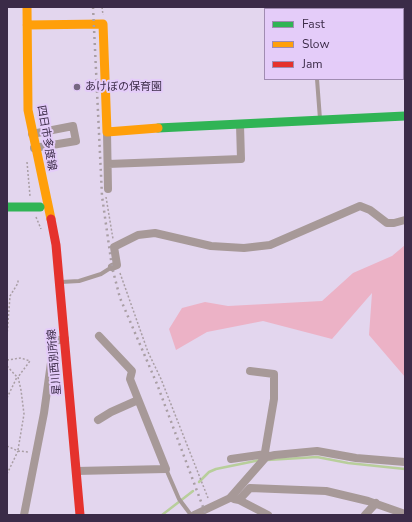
<!DOCTYPE html>
<meta charset="utf-8">
<style>
body{margin:0}
#map{position:relative;width:412px;height:522px;overflow:hidden;background:#e3d6ee;font-family:"Nunito Sans",sans-serif}
canvas{display:block}
.frame{position:absolute;inset:0;border:8px solid #3b2b48;pointer-events:none}
.legend{position:absolute;left:264px;top:8px;width:140px;height:72px;box-sizing:border-box;background:#e4ccf9;border:1px solid #a08cb2;margin:0;padding:5px 7px;list-style:none;font-size:12px;color:#3b2b48}
.legend li{display:flex;align-items:center;gap:8px;height:20px}
.legend b{width:20px;border:1px solid #a08cb2}
</style>
<div id="map">
<canvas width="412" height="522"></canvas>
<div class="frame"></div>
<ul class="legend">
<li><b style="height:5px;background:#30b455"></b>Fast</li>
<li><b style="height:5px;background:#ff9f0a"></b>Slow</li>
<li><b style="height:5px;background:#e5322d"></b>Jam</li>
</ul>
</div>
<script>
const c = document.querySelector('canvas').getContext('2d');
c.lineJoin = 'round';
function fillPath(path, color) { c.fillStyle = color; c.fill(path, 'evenodd'); }
const poly = rows => new Path2D(rows.map(r => 'M' + r).join(''));
function trace(path, color, width, dash) { c.strokeStyle = color; c.lineWidth = width; c.lineCap = dash ? 'butt' : 'round'; c.setLineDash(dash || []); c.stroke(path); }
function write(font, color, halo, rows, align = 'center') {
  c.font = font + ' "Nunito Sans","Noto Sans JP",sans-serif'; c.lineWidth = 4; c.setLineDash([]); c.textBaseline = 'middle'; c.strokeStyle = halo; c.fillStyle = color; for (const [text, x, y, turn = 0] of rows) {
    c.save(); c.translate(x, y); c.rotate((+turn || 0) * Math.PI / 180); c.textAlign = isNaN(turn) ? turn : align; if (halo) c.strokeText(text, 0, 0); c.fillText(text, 0, 0); c.restore();
  }
}
const green = poly([
 [405,245,405,377,369,335,372,293,332,339,263,321,207,332,176,350,169,329,182,308,205,302,228,306,322,301,353,273,392,256]
]);
const stream = poly([
 [267,460,317,457,348,463,405,469],
 [199,482,209,472,216,469,260,460],
 [162,515,193,491]
]);
const path = poly([
 [102,7,103,15],
 [27,162,30,196],
 [106,197,113,239],
 [36,217,41,229],
 [120,273,148,352,161,379,208,498],
 [7,336,10,296,18,283,18,279],
 [7,360,21,358,30,361,18,377],
 [7,366,17,377,18,377,21,390,24,414,18,450],
 [7,398,17,377],
 [7,446,18,451,29,452],
 [7,474,18,451]
]);
const lane = poly([
 [313,7,313,9],
 [317,79,320,119],
 [61,282,79,281,101,274,112,267],
 [166,469,179,499,191,515]
]);
const street = poly([
 [107,132,108,189],
 [32,134,73,126,76,141,34,148],
 [108,164,241,159,240,125],
 [112,267,117,265,114,247,138,235,155,233,211,246,244,248,270,245,360,206,370,210,387,223,394,223,405,220],
 [250,371,274,374,274,399,265,452,267,457],
 [98,420,111,412,138,400],
 [231,459,266,454],
 [76,471,166,469,130,379,132,371,99,336],
 [234,499,239,500,268,515],
 [239,500,250,488,326,491,368,501,405,514],
 [24,515,44,413,54,341,65,339],
 [194,515,230,498,266,457,275,455,317,451,356,458,405,462],
 [365,515,376,503]
]);
const fast = poly([
 [158,128,405,116]
]);
const slow = poly([
 [27,7,28,110,51,219],
 [27,25,103,24,107,132,158,128]
]);
const jam = poly([
 [51,219,56,245,80,515]
]);
const rail = poly([
 [93,7,102,196,112,267,120,298,157,384,206,515]
]);
const fastBridge = poly([
 [7,207,40,207]
]);
const markers = [
 [77,87,4,"#766782"]
];
const poiNames = [
 ["あけぼの保育園",85,87]
];
const streetNames = [
 ["四日市多度線",46,138,80],
 ["星川西別所線",55,362,-95]
];
fillPath(green, '#ecb2c6');
trace(stream, '#b8ce9b', 2.5);
trace(path, '#a99ea4', 1.5, [2, 2]);
trace(lane, '#a79998', 4);
trace(street, '#a79998', 8);
trace(fast, '#30b455', 9);
trace(slow, '#ff9f0a', 9);
trace(jam, '#e5322d', 9);
trace(rail, '#a99ea4', 2.5, [2, 4]);
trace(fastBridge, '#30b455', 9);
for (const [x, y, r, color] of markers) { const dot = new Path2D(); dot.arc(x, y, r, 0, 2 * Math.PI); c.fillStyle = color; c.fill(dot); trace(dot, '#e4ccf9', 1.5); }
write('11px', '#3b2b48', '#e4ccf9', poiNames, 'left');
write('11px', '#3b2b48', '#e4ccf9', streetNames);
</script>
